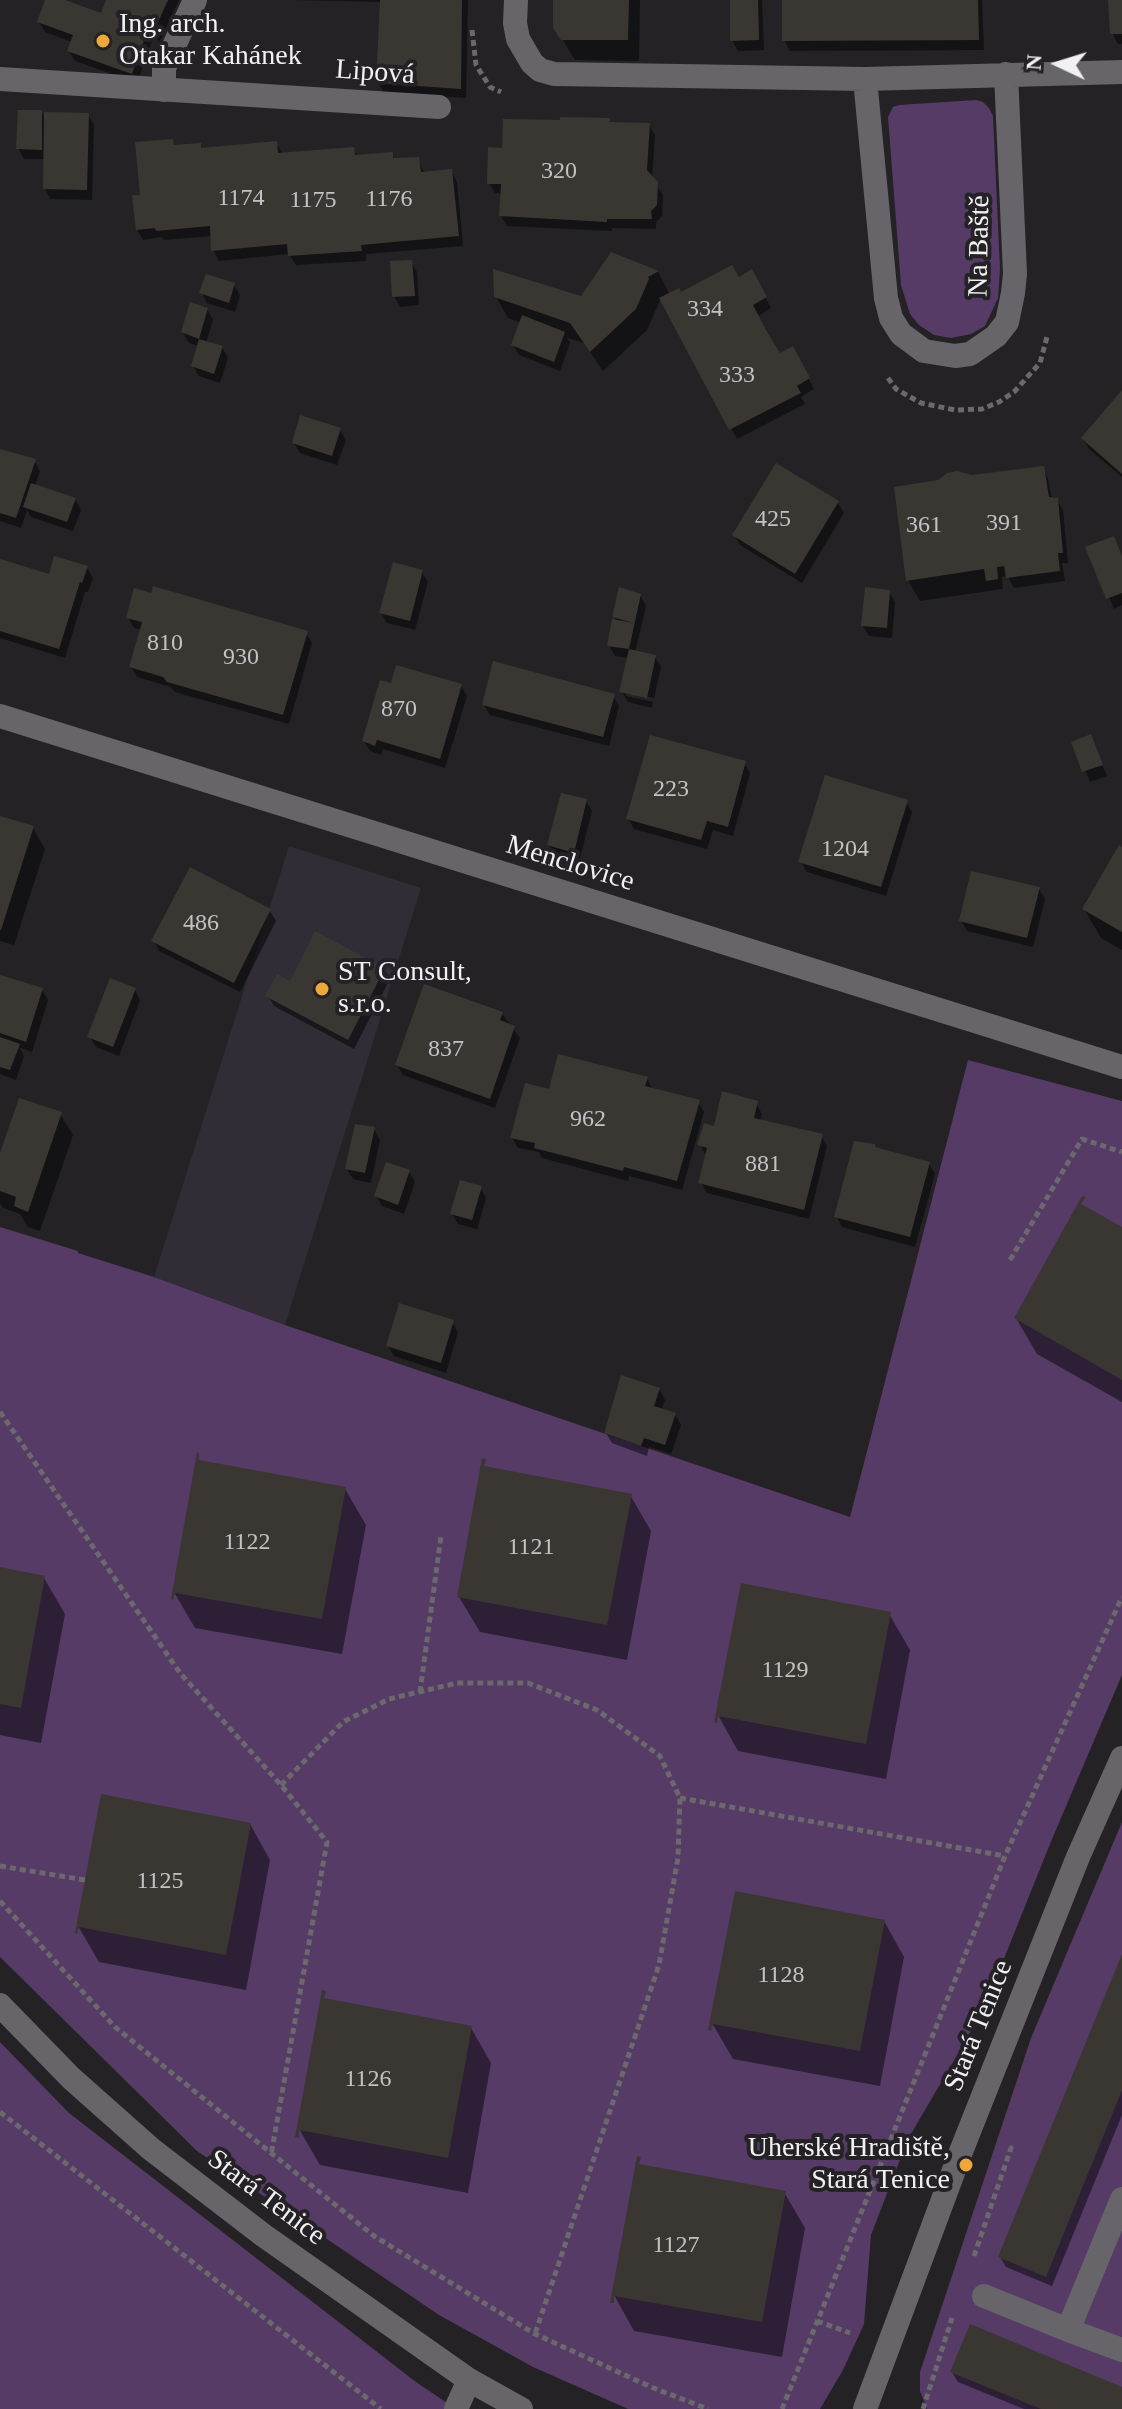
<!DOCTYPE html>
<meta charset="utf-8">
<style>
body{margin:0}
#map{position:relative;width:1122px;height:2409px;overflow:hidden;background:#252226;font-family:Georgia,serif}
canvas{display:block}
.north{position:absolute;left:1018px;top:24px;width:80px;height:80px;-webkit-text-stroke:6px #252226;paint-order:stroke;rotate:274deg;font-size:22px;font-weight:700;line-height:32px;text-align:center;color:#f1f0f3}
.north::after{content:'';display:block;margin:auto;width:28px;height:36px;background:#f1f0f3;clip-path:polygon(50% 0,100% 100%,50% 72%,0 100%)}
</style>
<div id="map">
<canvas width="1122" height="2409"></canvas>
<div class="north">N</div>
</div>
<script>
const c = document.querySelector('canvas').getContext('2d');
c.lineJoin = 'round';
function fillPath(path, color) { c.fillStyle = color; c.fill(path, 'evenodd'); }
const poly = rows => new Path2D(rows.map(r => 'M' + r).join(''));
function trace(path, color, width, dash) { c.strokeStyle = color; c.lineWidth = width; c.lineCap = dash ? 'butt' : 'round'; c.setLineDash(dash || []); c.stroke(path); }
function write(font, color, halo, rows, align = 'center') {
  c.font = font + ' Georgia,serif'; c.lineWidth = 8; c.setLineDash([]); c.textBaseline = 'middle'; c.strokeStyle = halo; c.fillStyle = color; for (const [text, x, y, turn = 0] of rows) {
    c.save(); c.translate(x, y); c.rotate((+turn || 0) * Math.PI / 180); c.textAlign = isNaN(turn) ? turn : align; if (halo) c.strokeText(text, 0, 0); c.fillText(text, 0, 0); c.restore();
  }
}
const built = poly([
 [289,846,421,888,285,1325,154,1277]
]);
const green = poly([
 [976,100,983,102,989,108,993,116,1000,269,998,298,985,326,971,334,951,338,934,335,919,325,910,314,901,285,888,117,893,107,899,105],
 [968,1060,1122,1101,1122,1675,1052,1839,983,2011,908,2139,871,2235,864,2324,843,2370,820,2409,628,2409,533,2367,439,2315,197,2151,0,1957,0,1227,78,1251,78,1253,154,1277,285,1325,850,1517],
 [1122,1822,1122,2409,927,2409,920,2391,920,2372,1031,2038],
 [0,2042,69,2113,416,2382,456,2409,0,2409]
]);
const shadow = poly([
 [47,0,59,0,102,15,109,0,179,0,160,41,153,38,137,83,75,61,69,51,72,42,45,32,39,22],
 [292,0,468,0,466,98,384,93,378,83,381,2],
 [555,0,653,0,640,0,639,61,575,60,555,27],
 [732,0,762,0,764,50,738,51,732,40],
 [784,0,982,0,984,50,790,51,784,40],
 [1110,0,1122,0,1122,44,1118,44,1112,33],
 [41,112,46,120,88,115,94,125,92,200,50,199,45,188,45,159,24,159,18,148],
 [611,124,649,125,655,135,652,179,663,195,662,216,656,222,656,229,612,228,612,231,507,226,501,216,502,194,495,193,489,183,504,151],
 [172,141,176,147,199,145,202,150,276,143,283,154,353,149,358,157,392,154,395,160,418,159,424,173,451,171,457,182,463,246,366,254,366,261,296,265,289,254,219,261,213,250,212,236,164,240,162,237,143,240,137,229,142,196],
 [612,255,658,272,670,295,681,295,738,280,752,272,771,308,758,316,779,356,792,348,814,389,801,397,805,404,737,439,661,298,647,330,603,371,584,343,567,338,570,343,560,371,519,355,513,345,522,323,508,318,496,297,582,299],
 [411,262,417,272,419,305,400,307,394,296],
 [234,285,240,295,235,312,207,303,202,293],
 [207,309,213,320,206,343,222,347,228,358,220,383,199,376,193,366,199,346,189,343,183,332],
 [1122,393,1122,477,1089,449,1083,439],
 [340,430,346,440,337,465,300,453,294,443],
 [0,451,34,461,40,471,35,486,75,499,81,510,73,531,31,517,27,510,21,528,0,521],
 [1043,468,1048,479,1052,499,1057,500,1063,510,1068,563,1062,563,1065,581,1014,588,1008,576,1002,577,1003,589,920,601,908,580,972,477],
 [838,503,844,513,802,583,740,545,734,535],
 [1113,538,1122,555,1122,605,1114,609,1088,548],
 [0,561,50,577,87,568,93,578,88,592,85,592,65,658,0,638],
 [422,572,428,582,415,630,387,623,381,613],
 [889,592,895,602,892,638,869,636,863,626],
 [640,595,646,606,635,653,655,657,661,667,654,698,626,692,626,696,653,702,652,708,628,702,622,692,629,658,615,656,609,645,617,622,614,617],
 [128,617,306,633,312,643,289,724,175,692,171,687,137,677,131,667,142,630,134,628],
 [392,686,461,686,467,696,445,768,383,749,381,755,370,751,364,741],
 [613,696,619,706,609,746,490,715,484,705],
 [1090,737,1107,776,1090,782,1074,743],
 [744,763,750,773,733,836,713,830,707,849,634,829,628,818],
 [586,801,592,811,579,862,555,855,549,845],
 [906,802,912,812,886,896,807,872,801,862],
 [0,818,33,828,45,849,14,945,0,941],
 [1122,849,1122,950,1101,938,1084,909],
 [1039,889,1045,899,1033,947,967,931,961,921],
 [270,911,276,921,240,992,159,951,154,941],
 [384,969,390,979,354,1049,274,1006,268,996],
 [0,977,42,990,48,1000,32,1052,19,1047,24,1056,16,1080,0,1074],
 [135,990,140,1000,119,1056,96,1047,90,1037],
 [502,1014,520,1038,495,1108,403,1075,397,1065],
 [647,1079,653,1090,698,1102,704,1112,682,1190,629,1176,628,1181,542,1158,539,1152,518,1148,512,1138,551,1091],
 [756,1103,762,1114,760,1121,821,1136,827,1146,809,1219,707,1193,701,1183,706,1155,700,1145,715,1128],
 [60,1114,73,1135,40,1231,28,1227,20,1214,3,1208,0,1203,0,1159],
 [374,1129,380,1140,371,1183,353,1179,347,1169],
 [876,1149,929,1164,935,1174,915,1247,842,1227,837,1217],
 [409,1172,415,1182,404,1214,382,1206,376,1196],
 [480,1187,486,1198,477,1229,458,1224,452,1214],
 [1122,1229,1122,1402,1037,1354,1016,1318],
 [452,1322,458,1332,446,1373,394,1356,388,1346],
 [659,1389,665,1400,661,1411,675,1415,681,1425,671,1454,649,1447,647,1456,612,1443,606,1433],
 [345,1489,366,1525,342,1654,195,1628,174,1592],
 [630,1495,651,1531,627,1660,480,1632,459,1597],
 [0,1569,44,1578,65,1614,41,1743,0,1735],
 [889,1614,910,1650,886,1779,738,1751,718,1715],
 [250,1824,270,1860,246,1990,99,1962,78,1926],
 [884,1921,904,1957,880,2086,733,2059,712,2023],
 [1122,1960,1122,2115,1052,2286,1006,2267,1000,2257],
 [471,2028,491,2063,468,2193,320,2165,299,2129],
 [784,2192,805,2228,782,2357,634,2331,614,2295],
 [952,2372,1122,2390,1122,2409,1024,2409,958,2382]
]);
const building = poly([
 [45,0,65,0,101,13,106,0,168,0,154,31,148,29,132,74,67,51,73,35,37,22],
 [380,0,462,0,461,89,376,83],
 [553,0,629,0,628,40,561,40,553,28],
 [730,0,758,0,759,40,730,41],
 [782,0,978,0,979,40,782,41],
 [1108,0,1122,0,1122,34,1110,34],
 [18,110,42,110,42,150,16,149],
 [44,112,89,113,87,190,43,189],
 [560,117,610,118,610,122,650,123,647,170,658,182,657,205,651,211,652,219,607,219,607,222,499,216,501,184,487,184,488,147,502,148,503,119,560,120],
 [173,139,174,145,201,143,201,148,277,141,278,153,354,147,355,155,393,152,393,158,419,157,421,172,452,169,459,236,361,245,362,251,288,256,287,244,211,251,210,226,156,231,155,228,136,230,132,195,140,195,135,142],
 [611,252,659,271,648,277,649,279,636,309,590,352,570,323,494,297,493,269,581,296],
 [412,260,415,296,392,297,390,261],
 [732,265,739,277,752,269,767,297,753,305,766,330,780,353,793,346,810,378,797,386,801,393,729,430,659,298,679,288,681,292],
 [206,274,235,283,229,303,199,293],
 [190,302,208,308,199,339,181,332],
 [522,315,565,332,554,362,511,345],
 [199,339,223,346,214,374,191,366],
 [1122,390,1122,474,1081,438],
 [300,415,341,428,332,456,292,443],
 [0,449,36,459,16,518,0,513],
 [776,463,839,501,795,574,732,535],
 [1044,466,1049,497,1058,498,1063,553,1058,553,1060,571,1006,578,1004,566,997,567,998,579,986,581,984,569,906,581,894,487,938,480,947,473,957,471,972,475],
 [31,483,76,498,67,522,23,507],
 [1114,536,1122,556,1122,593,1106,599,1085,547],
 [54,556,88,566,82,583,80,582,59,649,0,631,0,559,49,574],
 [393,562,423,570,410,621,379,613],
 [153,586,308,631,283,715,167,682,163,677,129,667,142,622,126,618,134,588,151,593],
 [619,587,641,594,629,649,607,646,612,619,634,623,612,617],
 [865,587,890,590,887,628,861,626],
 [629,649,656,655,647,698,619,692],
 [493,661,615,694,603,737,482,705],
 [396,665,462,684,440,759,377,740,375,746,362,741,380,680,391,683],
 [1091,734,1103,765,1082,772,1071,742],
 [650,735,746,761,728,827,707,821,701,840,626,819],
 [825,775,908,800,881,887,798,862],
 [561,793,587,799,574,853,547,845],
 [0,816,34,826,1,930,0,930],
 [1119,845,1122,847,1122,932,1082,909],
 [190,867,271,909,234,983,151,941],
 [971,871,1040,887,1027,938,959,921],
 [315,931,385,968,348,1040,265,996,277,974,290,981],
 [0,975,43,988,26,1042,0,1033],
 [110,978,136,988,113,1047,87,1037],
 [424,984,503,1012,500,1020,515,1026,490,1099,395,1065],
 [0,1037,20,1044,10,1070,0,1067],
 [558,1054,648,1077,645,1086,700,1100,677,1181,624,1167,623,1171,534,1148,535,1143,510,1138,525,1083,549,1089],
 [722,1091,758,1101,754,1118,823,1134,804,1210,698,1183,707,1148,697,1145,704,1123,714,1126],
 [19,1098,62,1112,28,1212,14,1206,16,1197,0,1191,0,1153],
 [355,1124,375,1127,365,1173,345,1169],
 [854,1141,875,1144,875,1147,930,1162,910,1237,834,1217],
 [386,1162,410,1170,398,1205,374,1196],
 [460,1180,482,1186,472,1220,450,1214],
 [1082,1196,1086,1197,1081,1204,1122,1227,1122,1380,1014,1318],
 [399,1303,454,1320,441,1363,386,1346],
 [621,1375,660,1388,654,1406,676,1413,665,1445,644,1438,641,1446,604,1433],
 [197,1452,199,1453,199,1460,346,1487,322,1619,175,1593,173,1600,171,1599],
 [482,1458,486,1459,484,1466,632,1494,607,1625,457,1597],
 [0,1567,45,1576,21,1708,0,1704],
 [741,1583,891,1612,866,1744,718,1716,717,1723,714,1722],
 [101,1794,251,1823,226,1955,79,1927,77,1934,75,1933],
 [735,1891,885,1920,860,2051,713,2024,711,2031,708,2030],
 [1122,1954,1122,2090,1046,2277,998,2257],
 [322,1990,326,1991,324,1998,472,2026,448,2158,299,2130,299,2138,295,2137],
 [637,2156,641,2157,639,2164,786,2191,762,2322,614,2296,614,2303,610,2303],
 [970,2324,1122,2387,1122,2409,1041,2409,950,2372]
]);
const path = poly([
 [472,30,476,65,490,87,501,92],
 [888,378,896,389,921,403,955,410,982,409,999,402,1014,392,1040,363,1047,337],
 [1010,1260,1082,1139,1122,1152],
 [0,1412,180,1673,281,1785,327,1842,271,2155],
 [420,1692,441,1536],
 [281,1785,343,1722,389,1699,457,1683,528,1683,597,1710,660,1756,680,1798,678,1858,659,1965,535,2334],
 [680,1798,1005,1856],
 [0,1866,85,1880],
 [0,1901,115,2027,374,2236,535,2334,651,2387,708,2409],
 [0,2112,381,2409],
 [974,2256,1011,2148,1007,2147],
 [817,2321,850,2333],
 [782,2409,1005,1856,1122,1597],
 [923,2409,952,2318]
]);
const minor = poly([
 [516,0,515,23,518,39,532,63,540,70,554,74,865,79,1122,72],
 [0,79,439,107],
 [865,79,886,298,891,318,901,334,924,351,955,356,970,354,996,336,1007,322,1013,293,1015,274,1006,74],
 [164,90,164,68,195,0],
 [0,716,1122,1067],
 [0,2005,71,2078,151,2149,263,2235,469,2380,521,2409],
 [1122,2199,1068,2330,1122,2350],
 [984,2296,1068,2330],
 [456,2409,469,2380],
 [865,2409,960,2154,1078,1857,1122,1758]
]);
const markers = [
 [103,41,8,"#eda83b"],
 [322,989,8,"#eda83b"],
 [966,2165,8,"#eda83b"]
];
const numberNames = [
 ["320",559,172],
 ["1174",241,199],
 ["1176",389,200],
 ["1175",313,201],
 ["334",705,310],
 ["333",737,376],
 ["425",773,520],
 ["391",1004,524],
 ["361",924,526],
 ["810",165,644],
 ["930",241,658],
 ["870",399,710],
 ["223",671,790],
 ["1204",845,850],
 ["486",201,924],
 ["837",446,1050],
 ["962",588,1120],
 ["881",763,1165],
 ["1122",247,1543],
 ["1121",531,1548],
 ["1129",785,1671],
 ["1125",160,1882],
 ["1128",781,1976],
 ["1126",368,2080],
 ["1127",676,2246]
];
const poiNames = [
 ["Ing. arch.",119,25],
 ["Otakar Kahánek",119,57],
 ["ST Consult,",338,973],
 ["s.r.o.",338,1005],
 ["Uherské Hradiště,",950,2149,"right"],
 ["Stará Tenice",950,2181,"right"]
];
const streetNames = [
 ["Lipová",375,73,4],
 ["Na Baště",980,246,-89],
 ["Menclovice",570,864,17],
 ["Stará Tenice",979,2026,-68],
 ["Stará Tenice",266,2198,37]
];
fillPath(built, '#312c35');
fillPath(green, '#553b65');
fillPath(shadow, '#0007');
fillPath(building, '#3a3733');
trace(path, '#6b696d', 5, [6, 4]);
trace(minor, '#68656a', 24);
for (const [x, y, r, color] of markers) { const dot = new Path2D(); dot.arc(x, y, r, 0, 2 * Math.PI); c.fillStyle = color; c.fill(dot); trace(dot, '#252226', 3); }
write('24px', '#c3c2c3', null, numberNames);
write('28px', '#f1f0f3', '#252226', poiNames, 'left');
write('28px', '#f1f0f3', '#252226', streetNames);
</script>
